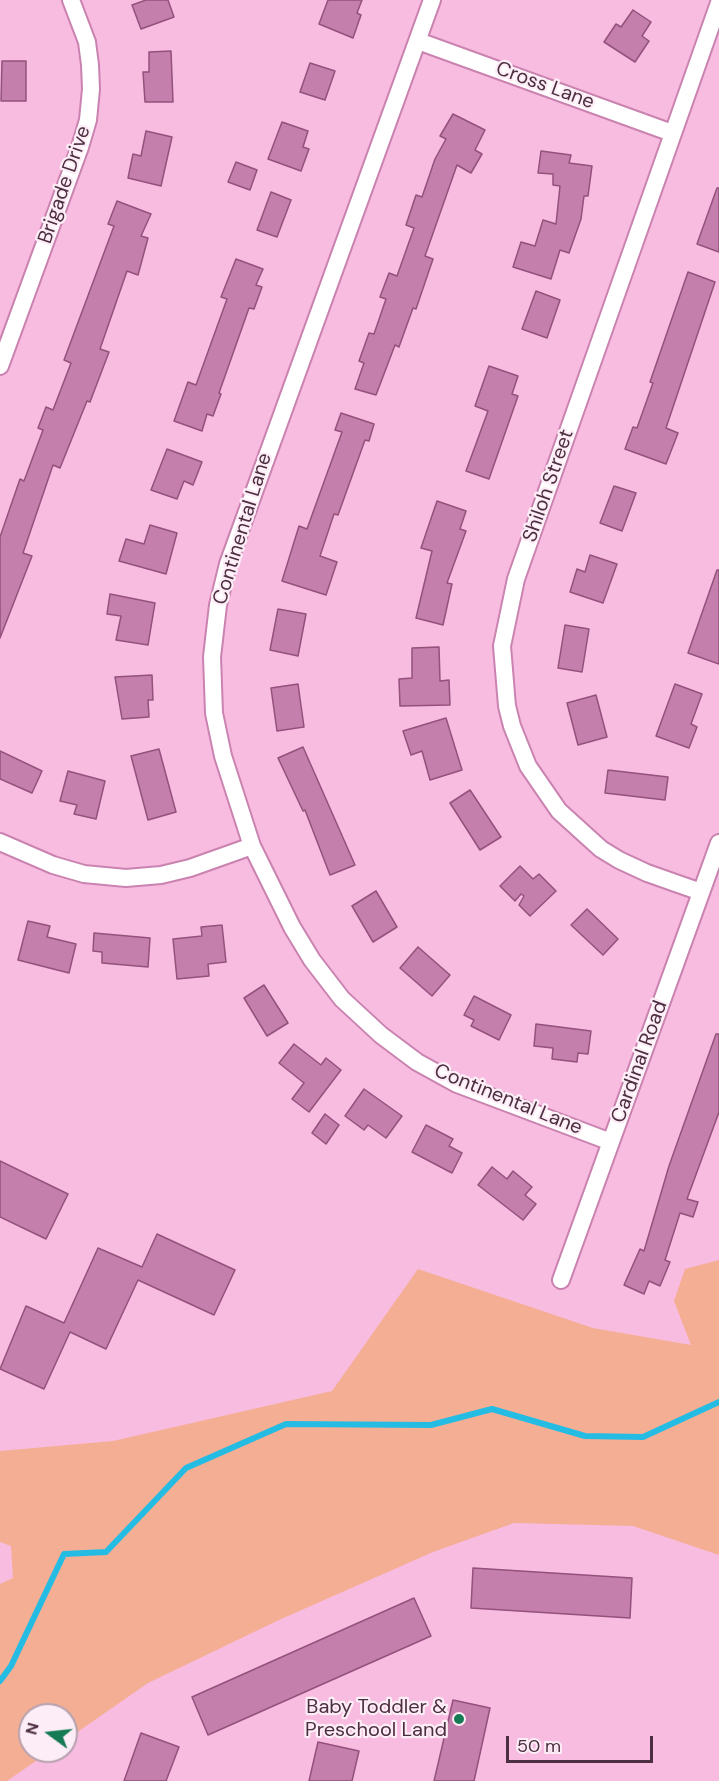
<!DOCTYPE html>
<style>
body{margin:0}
#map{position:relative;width:719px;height:1781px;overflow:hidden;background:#f8bce1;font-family:"DM Sans",sans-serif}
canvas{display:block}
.north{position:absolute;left:18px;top:1703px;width:60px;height:60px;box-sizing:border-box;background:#fdedf6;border:2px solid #b6a1ae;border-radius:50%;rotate:285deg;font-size:16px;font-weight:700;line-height:24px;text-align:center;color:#4c2e41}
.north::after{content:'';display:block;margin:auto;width:21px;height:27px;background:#157b54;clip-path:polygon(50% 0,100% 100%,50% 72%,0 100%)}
.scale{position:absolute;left:506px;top:1736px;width:147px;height:27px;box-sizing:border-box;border:3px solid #4c2e41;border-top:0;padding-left:8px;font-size:18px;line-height:21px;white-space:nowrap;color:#4c2e41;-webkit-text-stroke:4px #fdedf6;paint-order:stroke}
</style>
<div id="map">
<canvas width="719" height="1781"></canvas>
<div class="north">N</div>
<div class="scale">50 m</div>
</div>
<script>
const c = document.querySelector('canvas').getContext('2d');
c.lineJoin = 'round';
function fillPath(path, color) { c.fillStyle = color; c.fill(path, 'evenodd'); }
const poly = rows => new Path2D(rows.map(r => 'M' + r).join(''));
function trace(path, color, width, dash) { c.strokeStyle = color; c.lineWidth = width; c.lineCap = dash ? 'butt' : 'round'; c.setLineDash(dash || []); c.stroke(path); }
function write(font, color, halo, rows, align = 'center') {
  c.font = font + ' "DM Sans",sans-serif'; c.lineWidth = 4.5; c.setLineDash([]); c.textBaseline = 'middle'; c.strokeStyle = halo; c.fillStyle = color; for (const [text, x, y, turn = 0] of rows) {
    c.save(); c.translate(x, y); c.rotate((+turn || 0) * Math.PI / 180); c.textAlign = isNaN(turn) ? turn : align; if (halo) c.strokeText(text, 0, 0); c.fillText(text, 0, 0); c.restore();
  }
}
const green = poly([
 [719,1260,719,1555,633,1526,514,1523,433,1552,279,1620,148,1683,66,1740,66,1715,30,1715,30,1751,50,1751,7,1781,0,1781,0,1584,13,1578,11,1546,0,1542,0,1451,113,1441,332,1391,418,1269,593,1328,691,1345,674,1301,685,1269]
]);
const stream = poly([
 [0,1681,11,1666,64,1554,106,1552,186,1468,286,1424,431,1425,492,1409,585,1436,643,1437,719,1402]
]);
const building = poly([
 [146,0,168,0,174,17,141,29,132,5,146,0],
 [328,0,362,0,357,13,361,15,353,38,319,24,328,0],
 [633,10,651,22,642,36,649,41,635,62,604,42,616,24,621,27,633,10],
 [171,51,173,102,145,102,143,72,149,72,149,52,171,51],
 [2,61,26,61,26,101,1,101,2,61],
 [310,63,335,71,325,100,300,92,310,63],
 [453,114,485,130,475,150,482,154,471,173,457,165,425,256,433,259,416,309,413,308,399,347,395,345,376,395,355,389,364,363,359,361,369,333,374,334,386,299,380,297,389,273,397,276,414,228,406,225,416,195,422,197,435,159,446,139,440,136,453,114],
 [282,122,308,131,303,147,309,149,301,171,268,159,282,122],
 [146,131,172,137,161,186,128,178,133,154,141,156,146,131],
 [541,151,571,155,569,163,592,166,588,196,584,196,581,219,569,253,560,250,551,279,513,267,521,242,535,246,543,220,556,224,560,186,553,185,553,174,538,173,541,151],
 [236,162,257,170,250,190,228,182,236,162],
 [717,188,719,188,719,252,697,244,717,188],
 [271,192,291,200,277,237,257,230,271,192],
 [117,201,151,214,141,236,148,238,138,275,127,271,100,349,109,352,90,402,87,401,60,468,53,465,23,553,32,556,0,638,0,537,20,479,24,481,43,430,38,428,46,407,53,410,71,363,64,360,114,226,108,224,117,201],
 [236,259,263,269,256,285,262,287,254,309,249,308,219,393,221,394,213,416,207,414,202,431,174,421,188,382,196,385,227,299,221,297,236,259],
 [688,272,715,282,666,428,678,433,666,464,625,449,633,427,637,428,653,383,650,382,688,272],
 [536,291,560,300,547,338,522,329,536,291],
 [489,366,518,376,512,394,518,396,489,479,466,471,488,411,475,406,489,366],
 [341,413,374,424,369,441,365,440,338,515,334,514,320,556,337,562,326,595,282,581,299,526,307,529,342,432,335,430,341,413],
 [167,449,202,462,193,485,184,481,177,499,151,490,167,449],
 [614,486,636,493,622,531,600,523,614,486],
 [437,501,466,511,460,529,466,531,447,583,452,584,443,625,416,618,432,551,421,548,437,501],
 [150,525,177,533,166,574,119,561,126,539,144,544,150,525],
 [590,555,617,564,603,603,570,592,577,569,585,572,590,555],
 [717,570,719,570,719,664,688,653,717,570],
 [110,594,155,603,148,645,116,640,121,616,107,614,110,594],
 [278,609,306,614,298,656,270,650,278,609],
 [565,625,589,629,582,672,558,668,565,625],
 [439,647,440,681,449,680,450,705,400,706,399,679,412,678,412,648,439,647],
 [152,675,153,700,148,700,149,717,122,719,115,677,152,675],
 [298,684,304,727,277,731,271,688,298,684],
 [675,684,702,694,691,724,697,727,689,748,656,736,675,684],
 [596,695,607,737,578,745,567,703,596,695],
 [446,718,462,770,430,780,422,751,411,755,403,731,446,718],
 [303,747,355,865,330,875,305,810,303,811,278,758,303,747],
 [159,749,176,812,148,820,131,756,159,749],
 [0,751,42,771,32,793,0,779,0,751],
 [608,770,668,777,665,800,605,793,608,770],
 [68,771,105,781,96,819,74,814,77,805,60,801,68,771],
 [470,790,501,837,480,850,450,803,470,790],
 [520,866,533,879,539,874,556,891,530,916,519,905,524,896,521,894,515,901,500,886,520,866],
 [376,891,397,927,373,942,352,906,376,891],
 [587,909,618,939,603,955,571,925,587,909],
 [28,921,50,926,47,937,76,944,69,973,18,960,28,921],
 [222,925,226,962,208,964,209,976,177,979,173,939,202,936,201,927,222,925],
 [94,933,150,938,148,967,102,963,102,952,93,951,94,933],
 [418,947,450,975,432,996,400,968,418,947],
 [264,985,288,1023,267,1036,244,998,264,985],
 [474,996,511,1015,499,1040,471,1026,474,1020,464,1015,474,996],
 [536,1024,591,1031,588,1054,578,1053,577,1062,552,1059,553,1048,534,1046,536,1024],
 [716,1034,719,1034,719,1112,687,1199,698,1202,693,1217,680,1213,665,1260,670,1262,660,1286,649,1281,644,1294,624,1285,640,1249,644,1251,669,1166,716,1034],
 [294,1044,321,1065,326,1058,341,1070,309,1112,292,1099,304,1083,279,1063,294,1044],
 [364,1089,402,1116,386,1138,368,1125,364,1130,345,1116,364,1089],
 [325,1114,339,1125,326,1144,312,1133,325,1114],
 [426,1125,453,1139,449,1146,462,1153,452,1173,412,1152,426,1125],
 [0,1161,68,1194,46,1239,0,1217,0,1161],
 [492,1167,507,1179,513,1171,532,1187,525,1195,536,1204,523,1220,478,1185,492,1167],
 [157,1234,235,1270,214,1315,138,1280,106,1349,70,1332,44,1389,0,1369,26,1306,64,1323,98,1248,142,1267,157,1234],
 [473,1568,632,1578,630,1618,471,1608,473,1568],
 [414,1598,431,1636,208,1735,192,1697,414,1598],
 [453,1700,490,1708,474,1781,434,1781,453,1700],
 [141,1733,179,1747,166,1781,124,1781,141,1733],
 [318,1742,359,1751,352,1781,309,1781,318,1742]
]);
const street = poly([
 [432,0,228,564,218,605,212,657,214,713,223,756,252,846,292,927,312,960,342,999,381,1035,417,1062,457,1084,611,1142],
 [418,41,672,133],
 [0,366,80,147,88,120,91,89,90,65,87,42,71,0],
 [0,842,53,865,84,874,126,878,161,875,190,868,252,846],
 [701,892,647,873,619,860,601,849,559,811,528,766,512,726,507,706,502,646,516,579,719,3],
 [561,1280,719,843]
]);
const markers = [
 [459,1719,6,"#157b54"]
];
const streetNames = [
 ["Cross Lane",545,86,20],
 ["Brigade Drive",65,185,-71],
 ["Shiloh Street",549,486,-71],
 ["Continental Lane",243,529,-73],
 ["Cardinal Road",640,1062,-70],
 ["Continental Lane",508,1100,22]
];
const poiNames = [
 ["Baby Toddler &",447,1708],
 ["Preschool Land",447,1731]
];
fillPath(green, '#f4ae94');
trace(stream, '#25bce4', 6);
fillPath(building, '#c57fac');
trace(building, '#93517c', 1.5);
trace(street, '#ca83b0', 20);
trace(street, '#fff', 16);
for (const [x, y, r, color] of markers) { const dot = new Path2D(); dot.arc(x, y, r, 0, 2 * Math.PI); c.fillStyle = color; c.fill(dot); trace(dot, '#fdedf6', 2); }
write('20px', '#4c2e41', '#fdedf6', streetNames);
write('20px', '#4c2e41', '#fdedf6', poiNames, 'right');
</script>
